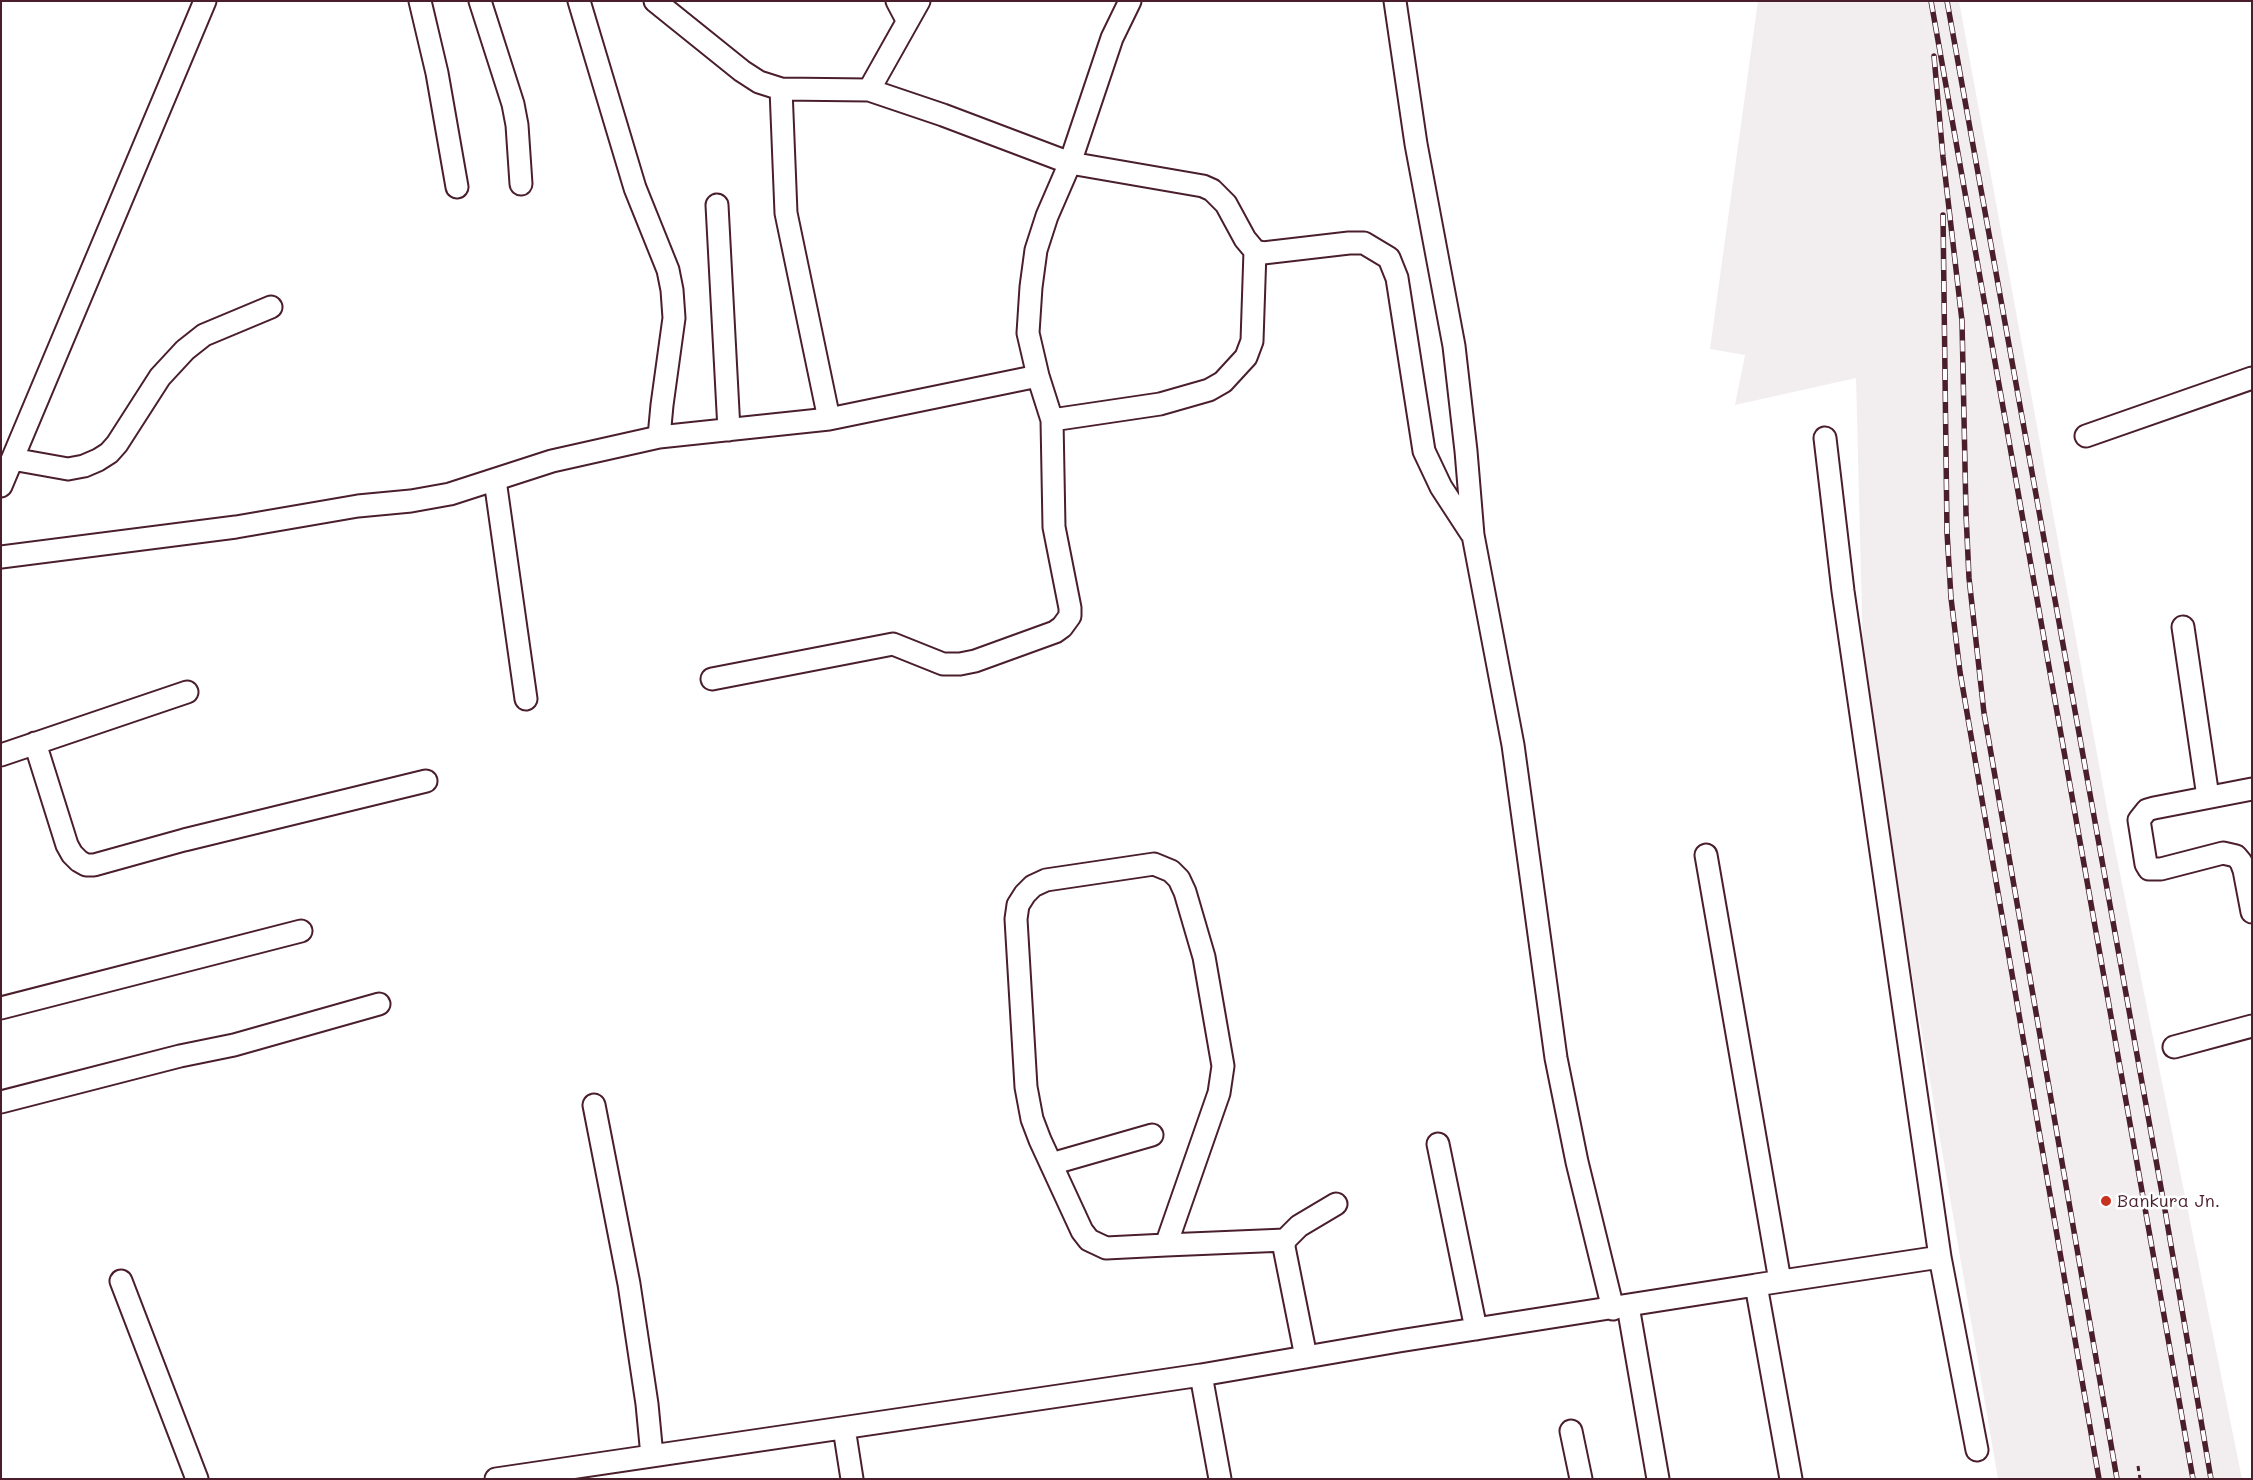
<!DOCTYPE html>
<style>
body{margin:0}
#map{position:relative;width:2253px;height:1480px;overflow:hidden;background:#fff;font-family:Mali,sans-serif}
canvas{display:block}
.frame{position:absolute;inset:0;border:2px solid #4a1f2b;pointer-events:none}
</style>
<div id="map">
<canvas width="2253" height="1480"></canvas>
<div class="frame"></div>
</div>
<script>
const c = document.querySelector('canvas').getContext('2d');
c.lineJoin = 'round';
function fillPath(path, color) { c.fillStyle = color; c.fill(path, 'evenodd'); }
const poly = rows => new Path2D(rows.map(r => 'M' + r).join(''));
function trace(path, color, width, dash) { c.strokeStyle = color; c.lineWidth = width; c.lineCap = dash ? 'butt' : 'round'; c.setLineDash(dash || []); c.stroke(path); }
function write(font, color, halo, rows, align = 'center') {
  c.font = font + ' Mali,sans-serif'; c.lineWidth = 5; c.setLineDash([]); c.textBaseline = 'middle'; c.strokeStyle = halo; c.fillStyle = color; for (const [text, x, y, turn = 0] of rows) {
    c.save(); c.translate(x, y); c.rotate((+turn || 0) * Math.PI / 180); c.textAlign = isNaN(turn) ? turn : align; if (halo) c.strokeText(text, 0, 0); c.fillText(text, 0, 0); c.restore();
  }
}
const built = poly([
 [1758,1,1959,1,2109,819,2242,1479,1998,1479,1864,694,1856,378,1735,405,1745,355,1710,349]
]);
const path = poly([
 [2138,1466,2140,1479]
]);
const minor = poly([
 [420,1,437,73,457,187],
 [480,1,513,104,517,125,521,184],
 [579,1,635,188,668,270,672,290,674,318,662,405,659,437],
 [897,1,907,20],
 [1395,1,1416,144,1454,346,1466,451,1473,535,1513,745,1556,1058,1577,1162,1613,1309],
 [781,89,869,90,943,115,1070,163,1112,38,1130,1],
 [869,90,919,1],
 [717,205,729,430],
 [829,419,1038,376,1028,333,1031,287,1036,250,1047,216,1070,163,1203,186,1212,190,1226,204,1245,239,1255,251,1263,253,1349,243,1364,243,1389,258,1397,278,1424,451,1441,487,1471,533],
 [1052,420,1160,404,1209,390,1223,382,1246,357,1252,341,1255,251],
 [2086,436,2252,378],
 [12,459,68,469,84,466,98,460,109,453,117,444,160,377,185,350,204,335,271,307],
 [495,480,526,699],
 [1,486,205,1],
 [1,557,236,527,358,506,411,501,450,494,552,461,659,437,829,419,786,213,781,89,759,82,742,71,655,1],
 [2183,627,2208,797],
 [712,679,893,644,943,664,960,664,975,661,1055,632,1062,627,1070,616,1070,608,1054,527,1052,420,1038,376],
 [35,743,67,845,72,854,79,861,86,865,94,865,184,840,426,781],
 [1,755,187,692],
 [2252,789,2154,808,2147,810,2139,820,2146,864,2149,869,2161,869,2223,853,2236,856,2241,862,2244,870,2252,912],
 [1706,855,1780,1281],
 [1,1008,301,931],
 [2174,1047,2252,1026],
 [1,1102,180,1056,234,1045,379,1004],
 [594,1105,629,1284,647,1404,652,1456],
 [1438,1144,1476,1329],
 [1051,1164,1152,1135],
 [1166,1245,1219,1093,1223,1066,1204,957,1185,892,1179,879,1171,871,1154,864,1046,880,1033,886,1025,894,1018,905,1016,919,1026,1087,1032,1119,1040,1140,1082,1231,1089,1240,1106,1248,1166,1245,1285,1240],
 [1940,1257,1977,1450],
 [121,1281,197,1479],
 [1756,1285,1940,1257,1843,591,1825,438],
 [1628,1306,1658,1479],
 [1306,1357,1284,1247,1285,1240,1299,1226,1336,1204],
 [1201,1375,1220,1479],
 [844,1428,852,1479],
 [1571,1431,1581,1479],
 [496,1479,1201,1375,1399,1341,1756,1285,1791,1479]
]);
const rail = poly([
 [1931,1,2193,1479],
 [1947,1,2165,1210,2211,1479],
 [1934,56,1943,157,1962,321,1966,514,1969,578,1984,713,2117,1479],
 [1943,215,1947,532,1951,598,1960,672,2099,1479]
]);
const markers = [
 [2106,1201,6,"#c8321e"]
];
const poiNames = [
 ["Bankura Jn.",2117,1201]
];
fillPath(built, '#f2eeef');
trace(minor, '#4a1f2b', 25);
trace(path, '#4a1f2b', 3, [5, 4]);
trace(minor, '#fff', 21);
trace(rail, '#4a1f2b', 5.5);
trace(rail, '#fff', 4, [11]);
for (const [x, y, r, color] of markers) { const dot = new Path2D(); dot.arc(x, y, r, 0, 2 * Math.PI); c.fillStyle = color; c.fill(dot); trace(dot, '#fff', 2); }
write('18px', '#4a1f2b', '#fff', poiNames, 'left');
</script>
